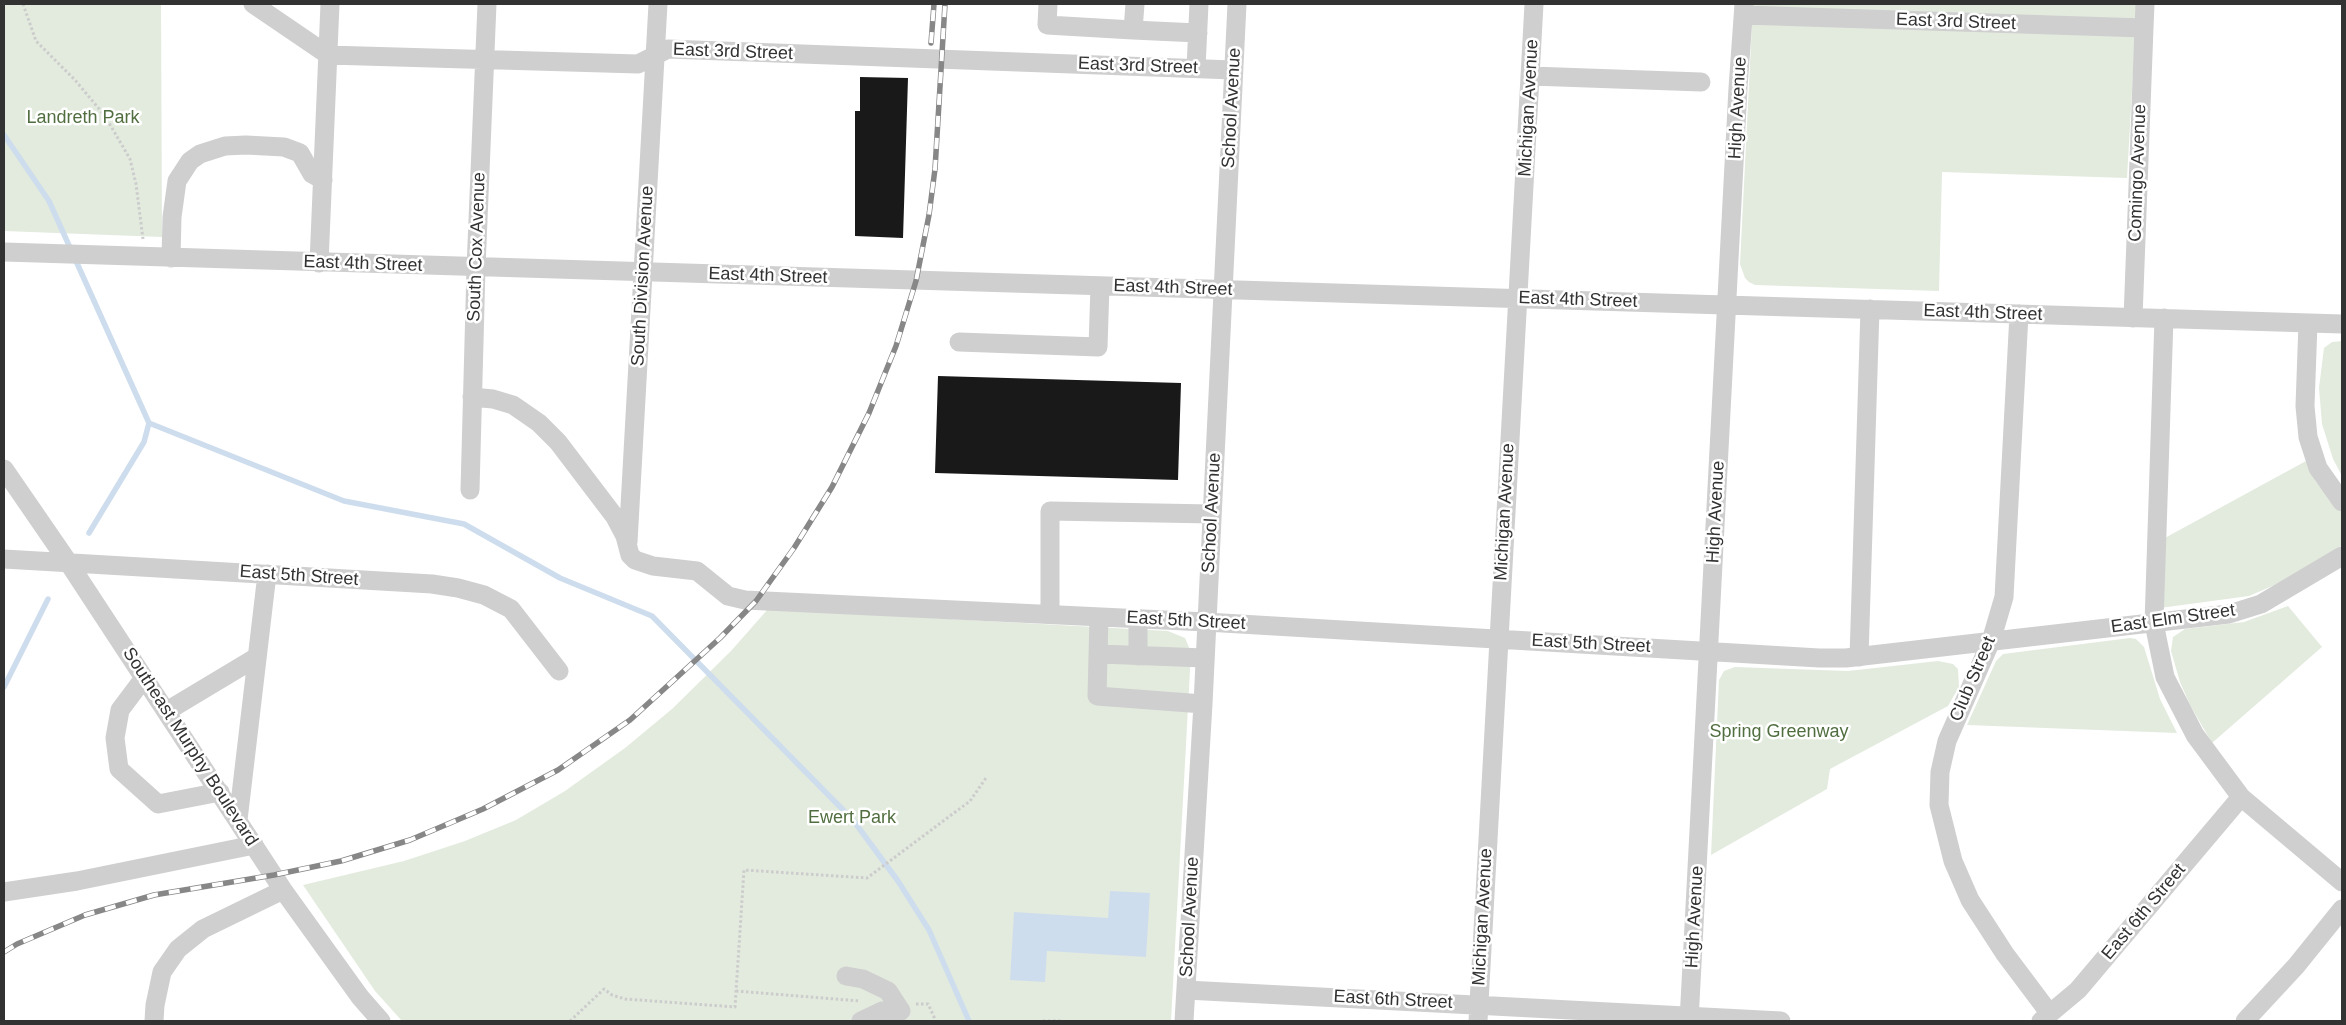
<!DOCTYPE html>
<style>
body{margin:0}
#map{position:relative;width:2346px;height:1025px;overflow:hidden;background:#fff;font-family:Arial,sans-serif}
canvas{display:block}
.frame{position:absolute;inset:0;border:5px solid #323232;pointer-events:none}
</style>
<div id="map">
<canvas width="2346" height="1025"></canvas>
<div class="frame"></div>
</div>
<script>
const c = document.querySelector('canvas').getContext('2d');
c.lineJoin = 'round';
function fillPath(path, color) { c.fillStyle = color; c.fill(path, 'evenodd'); }
const poly = rows => new Path2D(rows.map(r => 'M' + r).join(''));
function trace(path, color, width, dash) { c.strokeStyle = color; c.lineWidth = width; c.lineCap = dash ? 'butt' : 'round'; c.setLineDash(dash || []); c.stroke(path); }
function write(font, color, halo, rows, align = 'center') {
  c.font = font + ' Arial,sans-serif'; c.lineWidth = 5; c.setLineDash([]); c.textBaseline = 'middle'; c.strokeStyle = halo; c.fillStyle = color; for (const [text, x, y, turn = 0] of rows) {
    c.save(); c.translate(x, y); c.rotate((+turn || 0) * Math.PI / 180); c.textAlign = isNaN(turn) ? turn : align; if (halo) c.strokeText(text, 0, 0); c.fillText(text, 0, 0); c.restore();
  }
}
const green = poly([
 [4,4,161,4,162,237,4,231],
 [1753,4,2137,4,2127,178,1942,172,1939,291,1755,285,1749,282,1745,278,1740,264],
 [2342,341,2342,476,2333,459,2322,424,2319,388,2324,348,2332,342],
 [2306,461,2316,482,2342,513,2342,545,2291,578,2249,596,2160,608,2163,539],
 [2288,606,2322,647,2212,743,2190,705,2180,682,2171,651,2173,637,2185,629,2244,622],
 [768,609,1168,631,1185,638,1191,652,1171,1021,402,1021,375,991,303,885,404,861,465,841,516,820,565,791,625,748,672,709,731,651],
 [2130,638,2136,639,2144,647,2160,699,2177,733,1967,725,1996,661,2003,654],
 [1938,661,1953,664,1958,669,1959,687,1948,706,1830,769,1827,789,1711,855,1719,680,1724,671,1735,667,1848,671]
]);
const water = poly([
 [1110,891,1150,893,1146,957,1047,951,1045,982,1010,980,1014,912,1108,918]
]);
const stream = poly([
 [4,135,49,201,149,423,144,442,89,533],
 [149,423,344,501,464,524,560,578,652,616,853,820,898,881,929,930,969,1021],
 [4,687,48,599]
]);
const building = poly([
 [860,77,908,78,903,238,855,236,855,111,860,111],
 [938,376,1181,383,1178,480,935,473]
]);
const path = poly([
 [23,4,36,41,75,80,105,116,130,159,136,184,143,239],
 [736,991,860,1001],
 [916,1004,928,1004,936,1021],
 [570,1021,604,989,612,995,625,999,735,1007,744,870,867,878,970,801,986,778],
 [1043,1021,1062,1021]
]);
const minor = poly([
 [253,4,328,55,638,64,668,49,1233,70],
 [1048,4,1047,25,1133,30,1135,4],
 [1744,15,2144,28,2145,4],
 [1133,30,1198,33],
 [1196,68,1199,4],
 [1531,76,1701,82],
 [4,252,2342,324],
 [171,258,172,217,177,181,190,161,200,154,225,146,246,145,284,147,300,153,312,174,323,180],
 [319,263,330,4],
 [2019,314,2004,597,1991,641,1947,741,1940,772,1939,805,1953,861,1970,900,2005,954,2050,1014],
 [2133,318,2144,28],
 [2164,318,2154,623,2165,677,2195,735,2241,797,2342,882],
 [2308,323,2305,406,2308,437,2318,468,2342,502],
 [959,342,1098,347,1100,286],
 [472,397,493,399,513,405,539,423,558,442,615,517,625,536,630,555,635,560,653,566,697,571,728,596,745,600,1206,622,1819,658,1846,658,2229,614,2261,604,2342,556],
 [4,469,68,562,283,890,360,997,381,1021],
 [470,490,476,268,487,4],
 [628,542,658,4],
 [4,559,432,584,458,588,484,595,511,609,559,671],
 [1050,614,1050,511,1212,514],
 [1099,617,1097,696,1203,704],
 [1100,654,1204,658],
 [1138,656,1138,619],
 [1859,657,1870,309],
 [144,678,120,710,115,738,119,769,158,804,220,792],
 [167,711,257,657],
 [238,820,267,574],
 [4,892,77,881,254,845],
 [846,976,863,979,888,991,901,1011,894,1015],
 [1186,990,1781,1021],
 [154,1021,155,1005,162,972,178,949,203,929,283,890],
 [861,1021,882,1011,894,1015,891,1021],
 [1184,1021,1203,704,1237,4],
 [1478,1021,1534,4],
 [1689,1021,1738,88,1744,4],
 [2041,1021,2078,990,2241,797],
 [2245,1021,2296,966,2342,909]
]);
const rail = poly([
 [931,43,934,4],
 [4,952,17,944,85,915,154,895,274,875,341,861,410,840,483,809,558,770,630,720,720,638,756,601,794,548,832,487,869,413,896,346,916,281,929,215,935,169,945,4]
]);
const streetNames = [
 ["East 3rd Street",1956,22,2],
 ["East 3rd Street",733,52,2],
 ["East 3rd Street",1138,66,2],
 ["School Avenue",1232,108,-87],
 ["Michigan Avenue",1529,108,-87],
 ["High Avenue",1738,108,-87],
 ["Comingo Avenue",2138,173,-88],
 ["South Cox Avenue",477,247,-88],
 ["East 4th Street",363,264,2],
 ["South Division Avenue",643,276,-87],
 ["East 4th Street",768,276,2],
 ["East 4th Street",1173,288,2],
 ["East 4th Street",1578,300,2],
 ["East 4th Street",1983,313,2],
 ["Michigan Avenue",1505,512,-87],
 ["High Avenue",1716,512,-87],
 ["School Avenue",1212,513,-87],
 ["East 5th Street",299,576,4],
 ["East Elm Street",2173,619,-8],
 ["East 5th Street",1186,621,3],
 ["East 5th Street",1591,644,3],
 ["Club Street",1973,679,-67],
 ["Southeast Murphy Boulevard",190,747,57],
 ["East 6th Street",2144,912,-50],
 ["School Avenue",1190,917,-87],
 ["Michigan Avenue",1483,917,-87],
 ["High Avenue",1695,917,-87],
 ["East 6th Street",1393,1000,3]
];
const parkNames = [
 ["Landreth Park",83,118],
 ["Spring Greenway",1779,732],
 ["Ewert Park",852,818]
];
fillPath(green, '#e3ebde');
fillPath(water, '#cedded');
trace(stream, '#cedded', 5.5);
fillPath(building, '#191919');
trace(path, '#ccc', 3, [2.5, 2.5]);
trace(minor, '#cfcfcf', 19);
trace(rail, '#878787', 5.5);
trace(rail, '#fff', 4, [11]);
write('18px', '#323232', '#fff', streetNames);
write('18px', '#506e3f', '#fff', parkNames);
</script>
